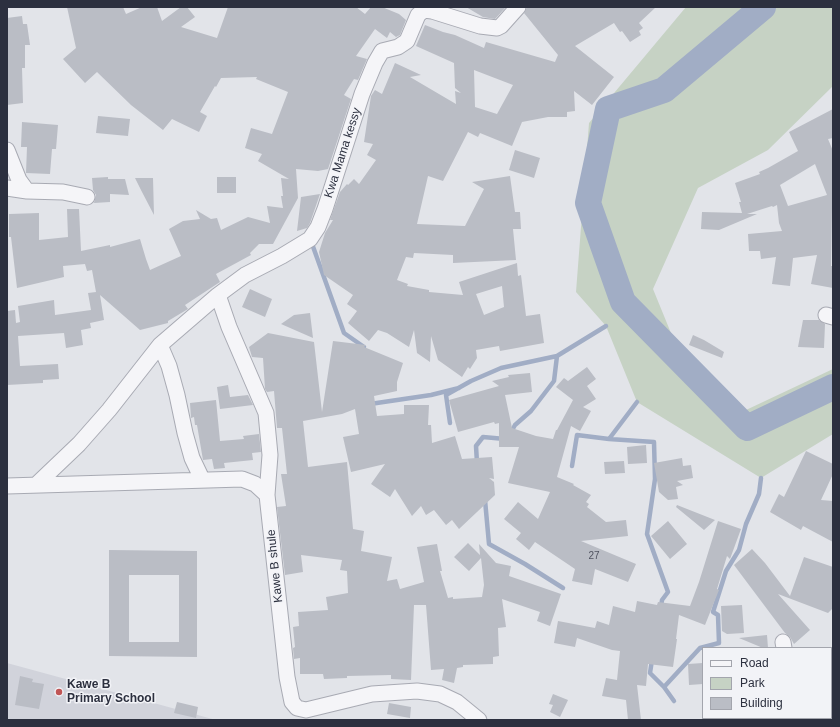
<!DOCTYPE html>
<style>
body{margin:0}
#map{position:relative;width:840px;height:727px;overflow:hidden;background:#e2e4e9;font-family:Helvetica,sans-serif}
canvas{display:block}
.frame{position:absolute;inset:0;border:8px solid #2c303f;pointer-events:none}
.legend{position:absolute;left:702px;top:647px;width:130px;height:72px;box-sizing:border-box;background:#f2f3f7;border:1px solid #a3a5ad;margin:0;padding:5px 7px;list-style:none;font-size:12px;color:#2c303f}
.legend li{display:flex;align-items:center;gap:8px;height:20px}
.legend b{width:20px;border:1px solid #a3a5ad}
</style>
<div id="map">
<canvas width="840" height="727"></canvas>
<div class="frame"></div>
<ul class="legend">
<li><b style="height:5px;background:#f5f5f8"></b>Road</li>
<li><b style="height:11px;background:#c6d2c4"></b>Park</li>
<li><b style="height:11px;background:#babdc5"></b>Building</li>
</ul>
</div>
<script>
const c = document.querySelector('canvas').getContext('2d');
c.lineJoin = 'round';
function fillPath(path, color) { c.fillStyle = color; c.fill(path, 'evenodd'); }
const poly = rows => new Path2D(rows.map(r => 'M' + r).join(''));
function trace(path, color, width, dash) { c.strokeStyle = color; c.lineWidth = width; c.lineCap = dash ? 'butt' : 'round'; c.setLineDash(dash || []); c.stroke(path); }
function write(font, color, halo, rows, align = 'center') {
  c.font = font + ' Helvetica,sans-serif'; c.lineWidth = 3; c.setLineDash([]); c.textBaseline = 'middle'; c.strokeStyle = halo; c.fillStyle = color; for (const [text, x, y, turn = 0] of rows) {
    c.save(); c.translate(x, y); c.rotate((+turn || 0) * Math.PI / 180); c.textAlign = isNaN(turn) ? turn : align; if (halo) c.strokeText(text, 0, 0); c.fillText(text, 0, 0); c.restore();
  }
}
const built = poly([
 [7,663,216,720,7,720]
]);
const green = poly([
 [686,7,833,7,833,86,768,150,698,188,653,289,682,360,746,410,833,369,833,434,761,478,637,402,606,326,576,292,589,123]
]);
const stream = poly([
 [311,241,344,333,364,347],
 [370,404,431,395,459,388],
 [450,423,446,395,471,381,501,368,557,356],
 [510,434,515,425,531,411,554,381,557,356,606,326],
 [609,439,654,442,655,479,647,534,668,592,662,600,661,607],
 [477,463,476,446,483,437,505,439],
 [572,466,577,435,609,439,637,402],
 [485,500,489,544,525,564,563,588],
 [652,660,650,673,664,687],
 [674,701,664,687,700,648,719,643,718,615,713,612,726,571,739,550,746,524,759,494,761,478]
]);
const river = poly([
 [763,7,664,90,608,109,588,203,623,302,747,428,833,387]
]);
const building = poly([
 [67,7,123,7,126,14,142,7,157,7,162,21,181,7,187,7,195,17,181,27,217,38,228,7,356,7,365,14,371,7,382,7,399,14,406,20,400,35,396,37,390,32,387,38,375,29,356,56,367,59,358,80,354,79,344,95,351,99,328,169,318,171,296,169,298,198,273,244,259,244,250,253,251,255,216,274,220,282,185,305,188,309,168,321,168,323,140,330,100,295,104,320,90,323,91,328,81,330,83,345,66,348,64,333,18,336,20,366,58,364,59,379,43,380,43,383,7,385,7,311,15,310,16,323,20,322,18,306,54,300,55,315,91,310,88,293,96,292,92,270,87,271,85,264,63,266,64,277,17,288,11,237,9,237,9,214,39,213,39,240,68,237,67,209,79,209,81,251,110,245,110,247,140,239,146,259,150,270,181,256,169,229,183,221,200,219,196,210,211,219,217,218,221,230,248,217,270,223,267,206,283,208,281,196,283,196,281,178,289,179,258,161,262,154,245,148,251,128,272,134,288,92,256,79,257,77,221,78,216,87,215,86,200,112,207,116,199,132,172,119,163,130,131,105,97,72,85,83,63,59,76,48],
 [466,7,506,7,495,19,483,17],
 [527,7,656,7,639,23,643,28,639,31,641,35,630,42,622,31,620,32,614,23,575,46,614,77,592,105,574,91,575,111,567,112,567,117,548,117,522,122,512,146,480,133,478,137,468,132,443,181,428,176,417,224,465,226,484,189,472,182,510,176,515,212,520,212,521,229,513,229,516,260,453,263,453,255,414,253,413,258,406,257,397,280,408,284,407,286,429,290,429,292,463,295,459,282,517,263,518,276,521,275,526,316,540,314,544,343,500,351,499,346,476,350,477,358,470,369,468,367,462,377,438,360,431,336,430,362,417,353,414,330,409,347,387,333,378,330,369,341,348,323,357,311,347,304,353,295,324,275,319,252,325,233,333,220,330,220,340,192,347,184,348,185,354,179,359,184,376,160,367,155,373,144,364,142,371,96,375,90,382,94,395,63,421,75,410,77,456,104,455,91,461,93,455,88,454,63,416,46,425,25,443,32,455,35,484,48,486,42,555,62,558,55,524,13],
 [474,70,513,85,497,114,475,107],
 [502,286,504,307,484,315,476,294],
 [22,16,23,24,27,24,30,45,25,45,25,68,22,68,23,103,7,105,7,18],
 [833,109,833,138,828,139,833,151,831,266,833,266,833,288,811,284,817,255,793,258,790,286,772,284,776,257,761,259,760,251,749,251,748,234,782,231,779,223,777,205,773,207,772,206,747,214,757,214,719,230,701,229,702,212,742,213,739,202,741,202,735,183,760,174,759,172,768,168,798,151,789,132],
 [815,164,827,195,788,206,780,185],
 [98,116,130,119,128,136,96,133],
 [22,122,58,125,56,149,52,149,50,174,26,173,27,147,21,147],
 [515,150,540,158,534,178,509,170],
 [108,177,108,179,125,179,129,195,110,194,110,202,94,203,96,195,93,190,92,178],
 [217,177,236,177,236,193,217,193],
 [135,178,153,178,154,215,142,192],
 [320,194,310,223,307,228,297,231,301,197],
 [250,289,272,299,265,317,242,307],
 [310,313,313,338,281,324,294,315],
 [803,320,819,320,825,324,824,348,798,347],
 [268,333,314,342,322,412,333,341,366,345,364,347,403,363,397,382,397,391,374,396,377,416,404,414,404,405,429,405,428,425,431,425,432,443,455,436,462,459,492,457,494,479,489,478,494,482,495,495,459,529,452,520,446,525,434,510,426,515,421,506,412,516,395,489,390,497,371,484,385,464,351,472,343,437,359,434,355,409,342,414,303,421,308,467,347,462,353,529,364,531,361,551,392,557,387,581,397,579,400,589,424,582,417,547,437,544,442,571,440,571,448,598,453,597,453,599,482,597,484,585,481,558,469,571,454,557,468,543,480,555,479,544,496,563,511,566,509,576,561,594,550,626,537,621,540,612,502,599,506,627,498,628,499,656,493,657,493,664,463,665,463,667,457,668,454,683,442,680,444,669,431,670,426,605,414,605,411,680,391,679,391,675,347,676,347,678,324,679,323,674,300,674,300,658,294,659,293,648,295,647,293,627,299,626,298,612,328,610,326,597,348,593,347,571,340,570,342,560,301,555,303,572,285,575,277,507,286,506,281,474,287,474,282,428,277,428,274,391,267,392,265,389,263,358,252,357,249,347],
 [693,335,704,340,724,352,722,358,689,345],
 [587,367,596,379,587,386,596,399,583,407,591,411,580,431,571,426,557,477,574,484,573,485,591,495,586,502,589,504,587,507,606,522,626,520,628,536,581,541,636,564,628,582,595,569,592,585,572,581,575,569,535,542,529,550,516,539,521,533,504,519,518,502,538,519,550,492,508,483,519,447,499,447,499,423,495,424,494,422,458,432,449,400,499,386,492,381,509,377,508,375,530,373,532,392,505,395,512,428,536,436,553,439,556,430,557,430,573,400,556,387,564,378,568,381],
 [228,385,230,397,248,395,253,405,220,409,217,387],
 [216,400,220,441,244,439,243,436,259,434,261,452,252,453,253,460,224,463,225,468,214,469,212,459,203,460,197,425,195,425,194,417,191,418,190,403],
 [646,445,647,463,628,464,627,447],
 [806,451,833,464,833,474,821,500,833,501,833,542,803,526,801,530,770,512,779,494,784,497],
 [682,458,683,466,691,465,693,478,677,481,683,485,676,487,678,499,668,500,659,492,654,463],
 [624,461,625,473,605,474,604,462],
 [677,505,715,520,704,530,676,507],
 [668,521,687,544,670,559,651,536],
 [718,521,741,529,730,559,727,556,717,589,719,590,705,625,679,615,676,639,677,639,673,667,648,664,646,686,637,685,641,720,628,720,626,700,602,696,606,678,617,680,620,651,612,650,577,638,575,647,554,643,558,621,595,628,597,621,609,625,613,606,635,612,637,601,657,605,658,602,690,606,699,582],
 [752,549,765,563,790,596,804,557,833,567,833,608,828,613,778,594,810,630,794,644,790,637,785,633,734,565],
 [109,550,197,551,197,657,109,656],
 [129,575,179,575,179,642,129,642],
 [742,605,744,633,727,634,722,631,721,606],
 [767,635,768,648,763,648,739,638],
 [703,663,703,684,689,685,688,664],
 [20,676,33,679,32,682,44,684,39,709,15,705],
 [553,694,568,700,560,717,550,712,553,705,549,704],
 [177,702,198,707,196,718,174,713],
 [389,703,411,707,410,718,387,714]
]);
const minor = poly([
 [7,150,19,180,27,191],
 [7,188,27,191,63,192,87,197],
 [218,295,229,327,266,413,270,455,267,495],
 [826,315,833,317],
 [160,345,169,366,177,395,185,433,192,458,202,479],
 [36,485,79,444,109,410,160,345,218,295,245,275,282,256,310,239,318,227,325,209,362,94,375,63,382,51,398,47,407,41,418,15,424,10,432,11,480,26,497,28,501,26,518,7],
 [7,486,242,479,255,484,267,495,287,677,292,702,297,708,306,710,372,694,417,691,440,694,457,702,479,720],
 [783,642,784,648],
 [792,718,792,720]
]);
const markers = [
 [59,692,4,"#c05555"]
];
const numberNames = [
 ["27",594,556]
];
const streetNames = [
 ["Kwa Mama kessy",343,153,-72],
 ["Kawe B shule",275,566,-96]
];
const poiNames = [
 ["Kawe B",67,685],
 ["Primary School",67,699]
];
fillPath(built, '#d1d3db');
fillPath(green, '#c6d2c4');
trace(stream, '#a1adc5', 4.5);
trace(river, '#a1adc5', 26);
fillPath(building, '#babdc5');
trace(minor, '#a8aab3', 17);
trace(minor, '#f5f5f8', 15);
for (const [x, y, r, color] of markers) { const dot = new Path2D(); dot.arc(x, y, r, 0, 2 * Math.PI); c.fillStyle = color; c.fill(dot); trace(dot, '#f2f3f7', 1.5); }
write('10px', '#505360', null, numberNames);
write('12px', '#2c303f', '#f2f3f7', streetNames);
write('bold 12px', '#2c303f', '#f2f3f7', poiNames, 'left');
</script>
